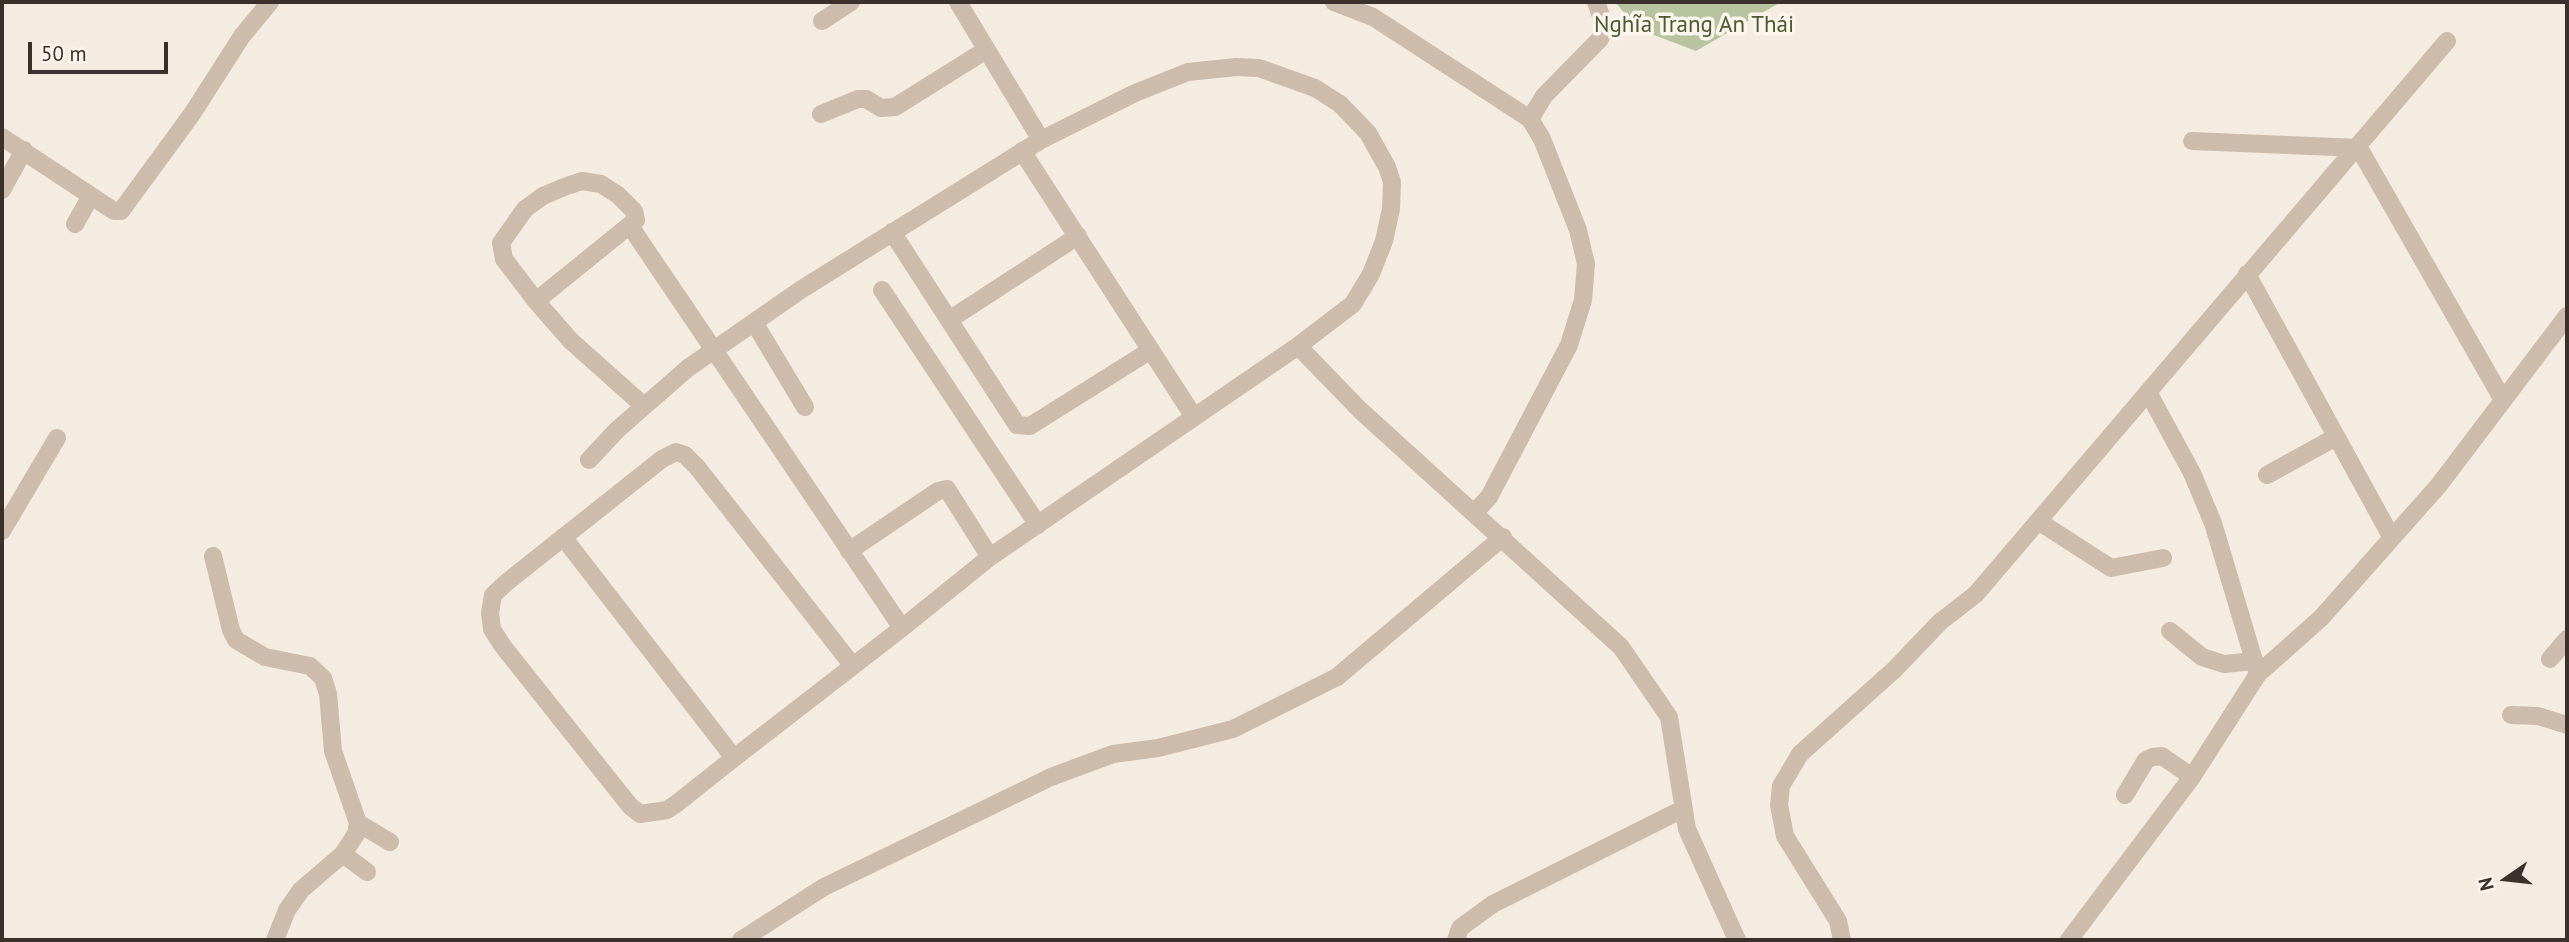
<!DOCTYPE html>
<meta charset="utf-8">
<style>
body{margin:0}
#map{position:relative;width:2569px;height:942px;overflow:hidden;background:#f4ebe1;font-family:"PT Sans",sans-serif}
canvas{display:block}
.frame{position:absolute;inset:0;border:4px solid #3b302b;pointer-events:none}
.north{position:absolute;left:2471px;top:844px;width:70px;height:70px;-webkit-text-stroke:5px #fbf5ee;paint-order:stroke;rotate:256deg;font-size:19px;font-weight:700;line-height:28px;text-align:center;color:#3b302b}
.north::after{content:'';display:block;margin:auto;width:24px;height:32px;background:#3b302b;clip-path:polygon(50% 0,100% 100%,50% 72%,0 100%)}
.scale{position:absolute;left:28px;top:42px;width:140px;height:32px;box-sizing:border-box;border:4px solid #3b302b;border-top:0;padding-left:9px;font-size:21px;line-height:24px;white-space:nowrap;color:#3b302b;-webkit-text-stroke:5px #fbf5ee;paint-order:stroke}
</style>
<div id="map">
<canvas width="2569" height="942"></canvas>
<div class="frame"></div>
<div class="north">N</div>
<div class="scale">50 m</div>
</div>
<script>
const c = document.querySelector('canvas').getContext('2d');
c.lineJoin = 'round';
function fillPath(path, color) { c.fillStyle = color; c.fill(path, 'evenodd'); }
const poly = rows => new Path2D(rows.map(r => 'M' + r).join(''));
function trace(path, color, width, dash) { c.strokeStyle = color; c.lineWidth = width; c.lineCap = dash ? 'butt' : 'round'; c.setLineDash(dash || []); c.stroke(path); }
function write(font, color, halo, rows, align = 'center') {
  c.font = font + ' "PT Sans",sans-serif'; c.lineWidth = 7; c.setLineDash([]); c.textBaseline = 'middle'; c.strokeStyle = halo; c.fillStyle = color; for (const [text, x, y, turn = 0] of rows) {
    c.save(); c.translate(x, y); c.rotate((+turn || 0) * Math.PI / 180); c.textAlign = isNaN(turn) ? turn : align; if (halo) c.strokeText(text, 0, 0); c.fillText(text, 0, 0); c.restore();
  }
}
const green = poly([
 [1615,2,1781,2,1696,51,1638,29]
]);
const minor = poly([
 [958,2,1041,140],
 [1334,2,1373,17,1530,119],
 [822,21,851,2],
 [821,114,858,99,866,99,881,108,895,107,986,50],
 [2,137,114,211,121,211,192,114,242,36,270,2],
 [2192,141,2359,148,2503,400],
 [1022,151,1194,417],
 [2,190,24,150],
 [75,224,91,196],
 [630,226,902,628],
 [892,232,1017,425,1030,426,1151,350],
 [2247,274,2392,538],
 [882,290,1038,525],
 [536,301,636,220,634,211,618,195,601,184,582,181,564,187,543,196,525,209,501,243,504,259,536,301,571,341,644,406],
 [949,320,1078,236],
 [755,324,805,407],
 [2148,392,2192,473,2213,523,2258,674],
 [589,460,617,430,688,368,802,289,1041,140,1135,93,1188,72,1236,67,1259,68,1315,88,1340,104,1368,133,1387,167,1392,182,1391,209,1384,241,1371,274,1353,304,1298,346],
 [2267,475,2336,437],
 [1475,512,1489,497,1569,345,1583,300,1586,264,1578,230,1542,139,1530,119,1544,96,1600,39,1605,27,1596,2],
 [2038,521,2111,568,2163,558],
 [2,531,57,438],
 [563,537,734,758],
 [849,551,938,491,947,489,990,557],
 [213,556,231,630,236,640,265,657,310,666,323,678,328,694,333,751,358,823,356,834,343,854,301,890,287,910,275,940],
 [2170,631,2202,657,2224,664,2254,661],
 [2550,659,2567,639],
 [853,666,697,467,685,455,676,452,662,459,507,582,493,595,490,613,492,629,502,645,630,806,640,814,667,810,676,804,734,758,853,666,902,628,990,557,1298,346,1360,410,1621,647,1669,717,1687,829,1737,940],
 [2511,715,2538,716,2567,725],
 [2125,795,2146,760,2153,757,2162,756,2192,777],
 [358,823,390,842],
 [343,854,367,872],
 [741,940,824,887,1051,777,1113,754,1158,748,1233,729,1337,677,1503,537],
 [1456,940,1460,928,1493,904,1683,809],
 [1842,940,1838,921,1785,836,1779,805,1781,786,1800,754,1894,670,1940,622,1976,594,2447,41],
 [2069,940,2192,777,2258,674,2321,618,2439,485,2567,316]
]);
const parkNames = [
 ["Nghĩa Trang An Thái",1694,25]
];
fillPath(green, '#b8c4a0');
trace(minor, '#cdbbac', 18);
write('23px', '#4a5a2e', '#fbf5ee', parkNames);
</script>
